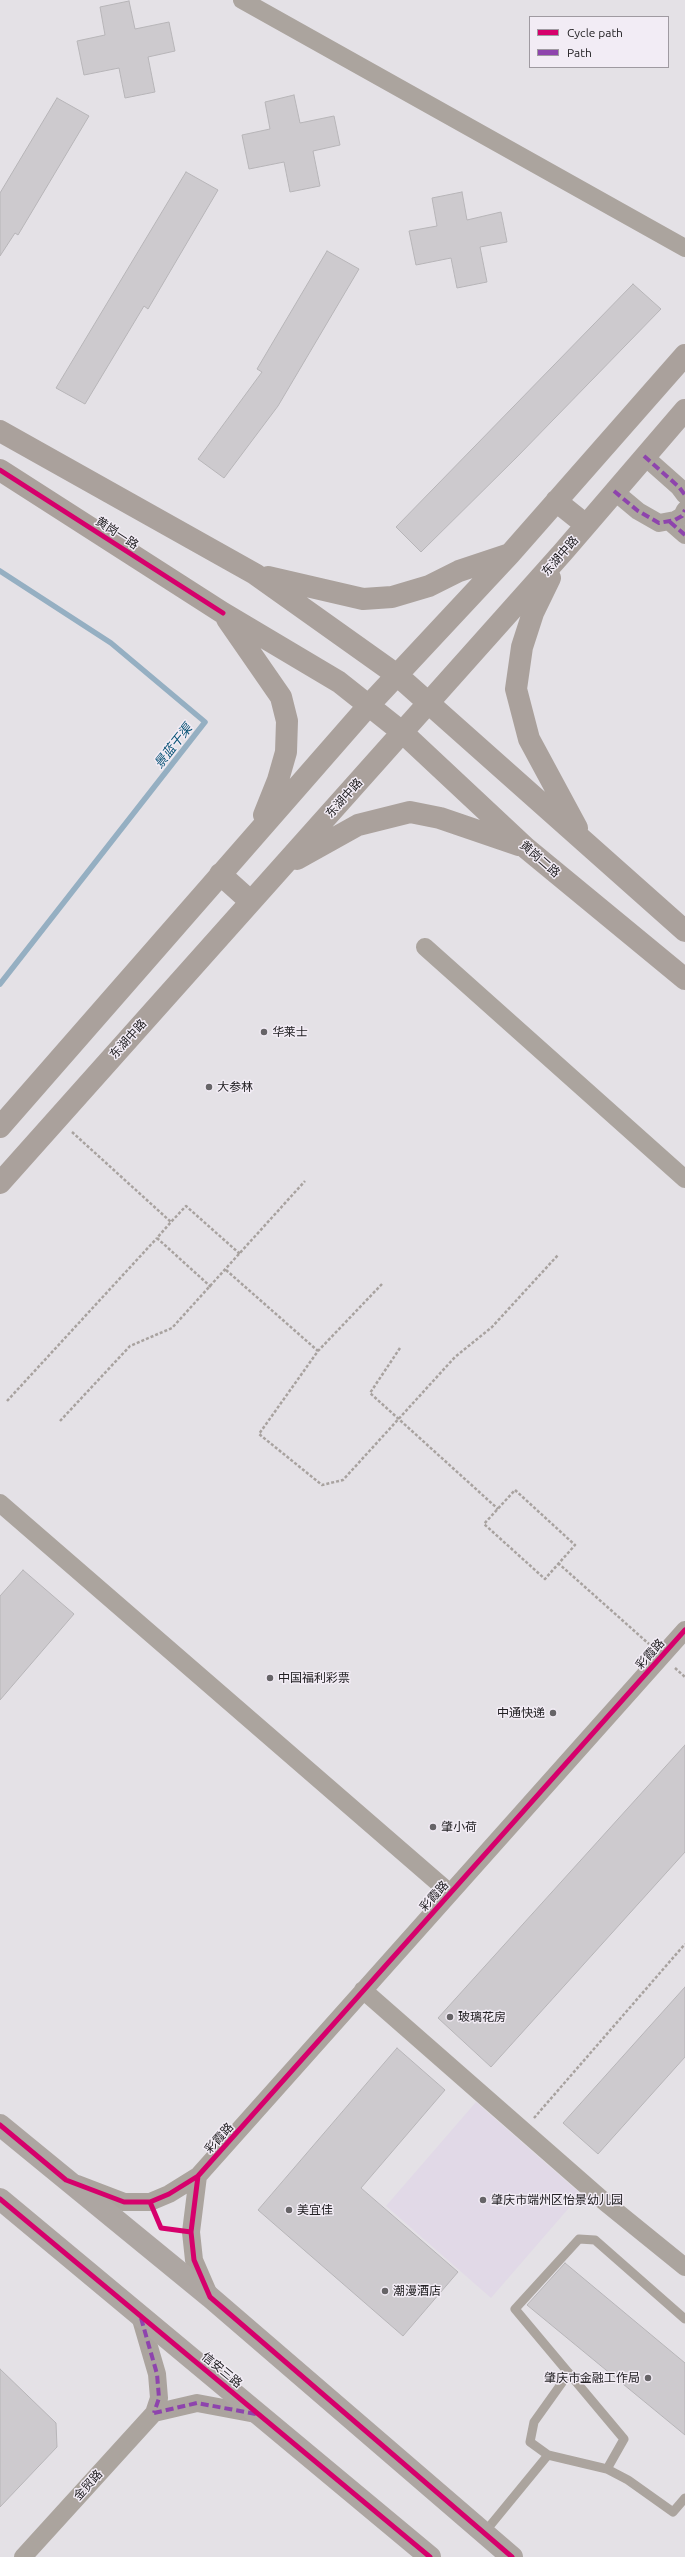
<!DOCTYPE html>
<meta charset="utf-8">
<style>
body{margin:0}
#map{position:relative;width:685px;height:2557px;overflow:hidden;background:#e4e1e6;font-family:Ubuntu,sans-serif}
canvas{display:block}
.legend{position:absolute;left:529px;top:16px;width:140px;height:52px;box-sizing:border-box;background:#f2ecf5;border:1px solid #9f9aa1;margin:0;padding:5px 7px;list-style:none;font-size:12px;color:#222023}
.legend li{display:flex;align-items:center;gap:8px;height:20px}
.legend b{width:20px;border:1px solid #9f9aa1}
</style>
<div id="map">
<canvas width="685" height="2557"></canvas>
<ul class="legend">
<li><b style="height:5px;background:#d6006c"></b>Cycle path</li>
<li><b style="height:5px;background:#8e44ad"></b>Path</li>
</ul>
</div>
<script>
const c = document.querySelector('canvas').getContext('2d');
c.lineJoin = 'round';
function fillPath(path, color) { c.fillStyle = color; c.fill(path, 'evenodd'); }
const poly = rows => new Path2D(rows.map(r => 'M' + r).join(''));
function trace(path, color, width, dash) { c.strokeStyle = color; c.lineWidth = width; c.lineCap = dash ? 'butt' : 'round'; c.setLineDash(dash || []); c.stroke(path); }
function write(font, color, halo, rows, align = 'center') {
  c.font = font + ' Ubuntu,"Noto Sans SC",sans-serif'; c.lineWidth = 3; c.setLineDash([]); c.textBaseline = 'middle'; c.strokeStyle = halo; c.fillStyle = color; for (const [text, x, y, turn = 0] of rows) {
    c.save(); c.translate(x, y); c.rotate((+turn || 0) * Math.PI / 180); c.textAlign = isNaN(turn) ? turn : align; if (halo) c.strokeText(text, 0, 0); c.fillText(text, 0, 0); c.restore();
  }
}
const education = poly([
 [476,2102,581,2194,491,2298,386,2206]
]);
const stream = poly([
 [0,571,111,643,205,722,0,984]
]);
const building = poly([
 [129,1,135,29,169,22,175,51,148,57,155,92,125,98,119,68,84,75,77,41,105,35,100,7,129,1],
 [294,95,300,123,334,116,340,145,313,151,320,186,290,192,284,162,249,169,242,135,270,129,265,102,294,95],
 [57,98,89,116,18,235,15,233,0,256,0,193,57,98],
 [186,172,218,190,148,309,144,306,85,404,56,388,186,172],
 [462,192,467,220,501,212,507,242,480,247,487,282,457,288,451,258,416,265,409,231,437,226,432,198,462,192],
 [327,251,359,269,278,406,224,478,198,459,262,372,257,369,327,251],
 [633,284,661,309,517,457,421,552,396,527,633,284],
 [23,1570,74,1614,0,1700,0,1596,23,1570],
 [685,1745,685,1852,491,2067,438,2018,685,1745],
 [685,1987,685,2057,598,2154,563,2123,685,1987],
 [397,2048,445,2090,361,2188,458,2272,403,2336,258,2210,397,2048],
 [565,2263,685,2363,685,2435,527,2305,565,2263],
 [0,2369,56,2423,57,2447,0,2507,0,2369]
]);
const path = poly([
 [72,1132,171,1222],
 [226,1270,318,1351],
 [382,1284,318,1351,259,1434,322,1485,343,1480,455,1357,492,1327,558,1255],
 [211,1287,157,1238,171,1222,186,1206,240,1254],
 [400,1348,370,1393,498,1509],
 [7,1401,157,1238],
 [60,1421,130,1346,172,1328,305,1181],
 [515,1490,575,1545,545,1579,484,1524,515,1490],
 [558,1563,649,1644],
 [675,1668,685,1677],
 [534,2118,685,1944]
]);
const lane = poly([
 [569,2373,534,2422,530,2442,548,2455,607,2469,628,2480,673,2512,685,2498],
 [607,2469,624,2439,515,2309,579,2239,595,2240,685,2319],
 [484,2533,548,2455]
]);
const street = poly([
 [242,0,685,248],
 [644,456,679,487,685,495],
 [614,491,638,511,659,523,675,520,682,516,685,510],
 [670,522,685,535],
 [425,947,685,1179],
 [0,1503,450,1893],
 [363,1990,606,2203,685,2267],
 [198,2176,191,2232,194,2260,210,2297],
 [77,2184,124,2202,150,2202,169,2194,198,2176,685,1630],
 [154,2413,197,2403,261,2415],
 [23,2557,154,2413,159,2398,157,2374,140,2316]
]);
const secondary = poly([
 [0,431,255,574,397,675,685,931],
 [0,470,223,613,339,682,402,732,526,848,685,979],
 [556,501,586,525],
 [268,577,363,599,392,597,429,586,459,571,507,555],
 [550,578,533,613,522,647,516,689,529,739,577,828],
 [227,619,281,697,287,721,286,752,278,780,264,815],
 [297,859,358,825,410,812,440,818,519,845],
 [220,874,250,901],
 [0,1127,369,705,510,554,685,355],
 [0,1183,563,552,685,410]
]);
const primary = poly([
 [0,2125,210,2297,512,2557],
 [0,2199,430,2557]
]);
const quiet = poly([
 [644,456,679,487,685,495],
 [614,491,638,511,659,523,675,520,682,516,685,510],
 [670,522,685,535],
 [141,2318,157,2374,159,2398,154,2413],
 [154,2413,197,2403,256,2414]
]);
const cycleway = poly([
 [0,470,223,613],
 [0,2125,66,2180,124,2202,150,2202,169,2194,198,2176,685,1630],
 [198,2176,191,2232,194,2260,210,2297,512,2557],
 [0,2199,430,2557],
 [150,2202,161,2228,191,2232]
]);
const markers = [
 [264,1032,4,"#666467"],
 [209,1087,4,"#666467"],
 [270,1678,4,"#666467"],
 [553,1713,4,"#666467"],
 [433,1827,4,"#666467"],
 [450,2017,4,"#666467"],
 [483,2200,4,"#666467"],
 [289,2210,4,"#666467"],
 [385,2291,4,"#666467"],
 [648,2378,4,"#666467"]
];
const streetNames = [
 ["黄岗一路",117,533,33],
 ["东湖中路",560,556,-49],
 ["东湖中路",344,798,-48],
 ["黄岗二路",540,859,41],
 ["东湖中路",128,1039,-48],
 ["彩霞路",650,1654,-48],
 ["彩霞路",434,1896,-48],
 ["彩霞路",219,2138,-48],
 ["信安三路",222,2370,39],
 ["金贸路",88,2485,-48]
];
const poiNames = [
 ["华莱士",272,1032],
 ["大参林",217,1087],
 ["中国福利彩票",278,1678],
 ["中通快递",545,1713,"right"],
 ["肇小荷",441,1827],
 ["玻璃花房",458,2017],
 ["肇庆市端州区怡景幼儿园",491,2200],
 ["美宜佳",297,2210],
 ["潮漫酒店",393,2291],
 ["肇庆市金融工作局",640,2378,"right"]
];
const waterNames = [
 ["景蓝干渠",173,746,-52]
];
fillPath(education, '#e1d9e7');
trace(stream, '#95afc2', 5.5);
fillPath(building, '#cdcace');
trace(building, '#b7b5b8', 1);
trace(path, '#a8a29f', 2.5, [3, 2]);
trace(lane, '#aba49e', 9);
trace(street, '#aba49e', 18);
trace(secondary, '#aaa19c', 22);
trace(primary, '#ada6a2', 22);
trace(quiet, '#8e44ad', 4, [8, 4]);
trace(cycleway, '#d6006c', 5);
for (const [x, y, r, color] of markers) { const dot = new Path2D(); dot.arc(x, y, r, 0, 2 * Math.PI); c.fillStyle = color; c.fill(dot); trace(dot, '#f2ecf5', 1.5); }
write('12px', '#222023', '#f2ecf5', streetNames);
write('12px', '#222023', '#f2ecf5', poiNames, 'left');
write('italic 13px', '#0b5477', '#f2ecf5', waterNames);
</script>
